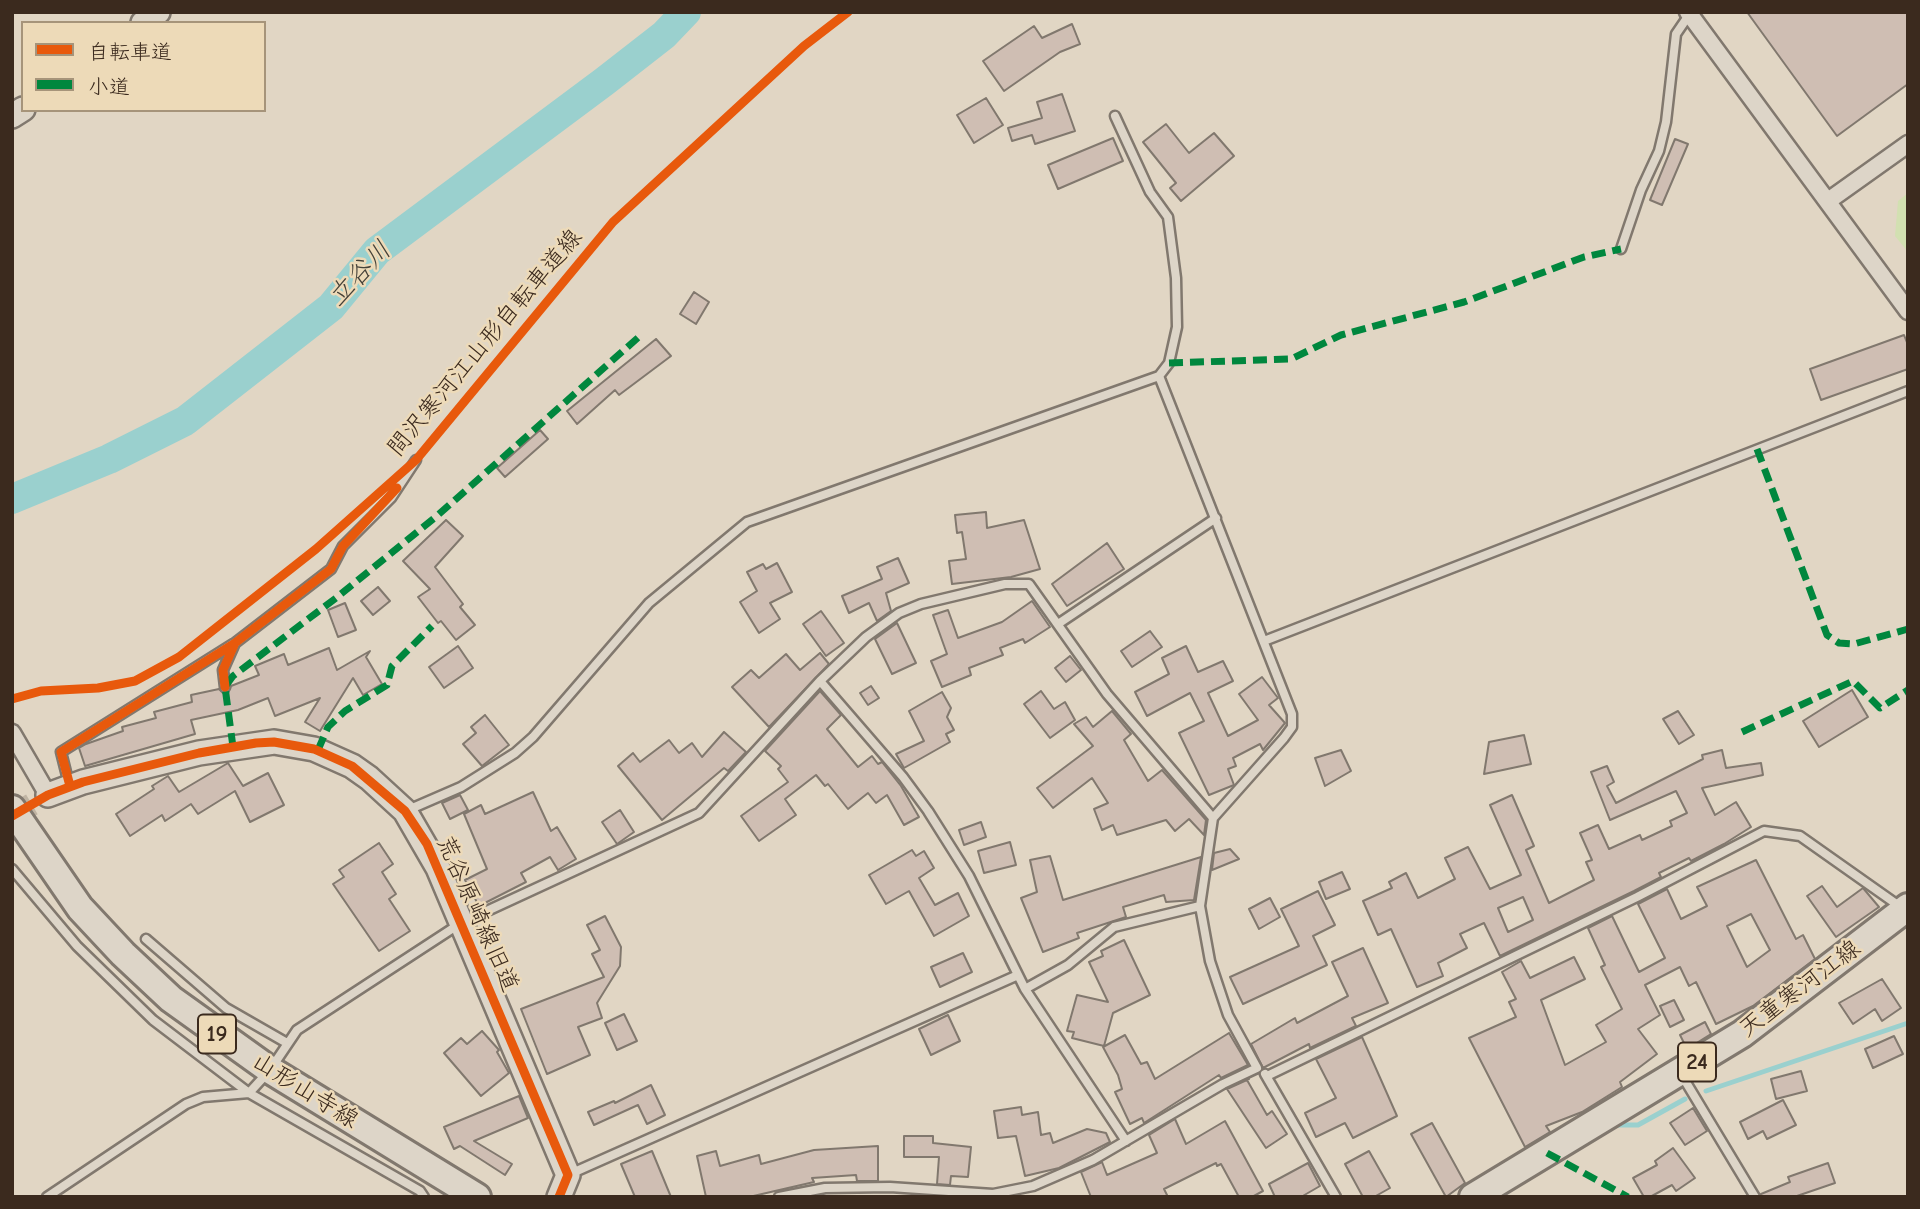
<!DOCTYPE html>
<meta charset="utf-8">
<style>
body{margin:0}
#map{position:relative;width:1920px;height:1209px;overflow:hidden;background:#e1d6c4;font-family:"Comic Neue","Klee One",sans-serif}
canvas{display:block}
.frame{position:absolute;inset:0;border:14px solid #3b2a1e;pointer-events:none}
.legend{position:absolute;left:21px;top:21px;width:245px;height:91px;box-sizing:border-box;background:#eddab8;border:2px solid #a6947a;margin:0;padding:9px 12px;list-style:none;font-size:21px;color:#3b2a1e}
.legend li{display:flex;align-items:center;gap:14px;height:35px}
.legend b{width:35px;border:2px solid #a6947a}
</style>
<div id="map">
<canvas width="1920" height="1209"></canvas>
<div class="frame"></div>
<ul class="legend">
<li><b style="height:9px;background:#e8590c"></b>自転車道</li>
<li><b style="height:9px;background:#00873e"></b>小道</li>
</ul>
</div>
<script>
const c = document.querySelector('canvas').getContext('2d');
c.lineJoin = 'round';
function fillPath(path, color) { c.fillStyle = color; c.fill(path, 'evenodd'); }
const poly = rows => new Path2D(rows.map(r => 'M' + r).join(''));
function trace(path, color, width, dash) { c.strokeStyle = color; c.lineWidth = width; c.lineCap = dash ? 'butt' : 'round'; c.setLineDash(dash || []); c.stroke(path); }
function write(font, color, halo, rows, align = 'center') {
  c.font = font + ' "Comic Neue","Klee One",sans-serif'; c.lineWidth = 5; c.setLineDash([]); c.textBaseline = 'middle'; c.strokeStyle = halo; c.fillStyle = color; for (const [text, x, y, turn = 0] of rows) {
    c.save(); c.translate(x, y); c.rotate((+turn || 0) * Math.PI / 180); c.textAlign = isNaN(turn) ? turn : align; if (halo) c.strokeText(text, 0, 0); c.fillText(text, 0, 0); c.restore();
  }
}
const green = poly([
 [1908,193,1908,252,1895,236,1898,201]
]);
const stream = poly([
 [1706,1091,1908,1023],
 [1617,1125,1638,1125,1685,1099]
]);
const river = poly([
 [12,499,109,459,185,421,331,307,377,251,605,81,664,35,686,12]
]);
const building = poly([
 [1747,12,1908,12,1908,84,1837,136,1747,12],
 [1072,24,1080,44,1060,52,1004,91,983,61,1034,26,1042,38,1072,24],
 [1062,94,1075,131,1035,144,1032,135,1012,141,1008,128,1042,118,1037,102,1062,94],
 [986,98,1003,125,974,143,957,115,986,98],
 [1166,124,1189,153,1214,133,1234,156,1181,201,1170,188,1176,183,1143,142,1166,124],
 [1113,138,1123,161,1058,189,1048,165,1113,138],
 [1675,139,1688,144,1662,205,1650,200,1675,139],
 [694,292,709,302,696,324,680,314,694,292],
 [1904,335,1908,345,1908,369,1821,400,1810,369,1904,335],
 [656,339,671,356,619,395,615,390,577,424,567,411,656,339],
 [540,430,548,439,505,477,497,468,540,430],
 [986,512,987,528,1024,520,1040,569,1011,577,952,584,949,561,966,559,962,532,957,533,955,515,986,512],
 [446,520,463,536,435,567,463,604,460,607,475,625,456,640,441,621,438,623,418,597,430,589,403,561,446,520],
 [1107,543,1124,569,1067,606,1052,584,1107,543],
 [898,558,909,583,886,593,891,611,877,621,869,603,849,613,842,596,882,579,877,567,898,558],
 [777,563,792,592,770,603,780,619,759,633,740,602,757,591,747,572,763,564,766,569,777,563],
 [378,587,390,601,373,615,361,601,378,587],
 [1032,601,1050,627,1025,643,1023,639,1000,648,1003,655,969,668,971,675,942,687,931,661,947,654,933,615,948,610,958,638,1002,622,1032,601],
 [345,603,356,630,338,637,328,610,345,603],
 [821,611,844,643,826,656,803,624,821,611],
 [897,623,916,663,892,674,875,639,897,623],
 [1150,631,1162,647,1132,667,1121,651,1150,631],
 [458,646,473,668,444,688,429,667,458,646],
 [1186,646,1198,672,1223,661,1233,681,1208,693,1228,736,1258,720,1239,694,1262,677,1278,698,1269,705,1285,723,1263,750,1260,744,1233,758,1236,766,1228,769,1234,785,1209,795,1179,733,1204,721,1190,693,1147,716,1135,692,1169,674,1162,658,1186,646],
 [329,648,337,670,370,651,366,657,382,684,363,695,353,678,320,731,305,722,320,698,275,716,268,698,238,710,191,720,195,734,85,766,79,748,86,744,123,731,122,727,156,718,154,712,192,702,191,695,219,689,223,693,228,693,231,686,259,675,255,666,284,654,288,665,329,648],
 [820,653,829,664,769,727,732,687,751,670,759,678,786,654,800,670,820,653],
 [1070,656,1081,670,1066,682,1055,668,1070,656],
 [871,686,879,698,868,705,860,693,871,686],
 [1852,690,1868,717,1819,747,1803,721,1852,690],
 [820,691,841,715,827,729,858,767,872,756,878,764,882,762,901,786,919,817,904,825,887,795,876,803,868,793,848,809,828,784,825,786,816,775,785,799,796,815,759,841,741,816,788,782,778,769,781,766,765,751,820,691],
 [1041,691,1054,709,1065,702,1075,720,1050,738,1024,704,1041,691],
 [942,692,951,708,947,717,954,730,946,734,950,742,904,768,896,754,924,741,909,711,942,692],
 [1112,711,1131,734,1124,740,1148,781,1162,770,1206,820,1204,835,1189,819,1175,831,1166,820,1117,835,1113,825,1102,830,1094,809,1108,803,1092,778,1053,808,1037,788,1093,746,1074,724,1086,717,1093,727,1112,711],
 [1678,711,1694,735,1679,744,1663,719,1678,711],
 [485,715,509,745,482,766,463,744,476,733,471,727,485,715],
 [724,732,746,752,728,771,724,768,662,820,618,766,633,753,640,762,669,740,679,753,692,743,702,757,724,732],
 [1524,735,1531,764,1484,774,1489,742,1524,735],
 [1341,750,1351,771,1325,786,1315,758,1341,750],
 [1722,750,1726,768,1761,763,1763,775,1702,788,1715,815,1736,802,1751,827,1724,844,1691,861,1689,858,1659,873,1661,877,1634,891,1500,956,1484,923,1460,934,1467,948,1438,963,1443,976,1417,987,1391,929,1378,935,1363,901,1392,888,1389,882,1406,873,1418,898,1455,879,1445,858,1468,847,1490,889,1521,875,1490,805,1512,795,1534,846,1526,850,1549,903,1594,880,1586,862,1592,860,1580,833,1598,825,1609,849,1640,835,1642,840,1672,826,1670,821,1687,813,1676,791,1610,820,1591,772,1607,766,1614,782,1607,786,1616,803,1703,759,1702,755,1722,750],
 [1523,897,1533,920,1508,932,1498,908,1523,897],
 [228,763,243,786,268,773,284,805,250,822,235,791,198,814,191,804,165,821,162,815,130,836,116,814,154,789,152,786,168,776,179,792,228,763],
 [533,792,551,831,557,827,576,859,558,870,550,857,521,873,526,882,479,906,465,880,487,869,464,814,481,805,485,814,533,792],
 [460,795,468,810,450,819,442,803,460,795],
 [620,810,634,832,617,844,602,822,620,810],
 [981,822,986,837,964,845,959,830,981,822],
 [1010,842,1016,865,984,873,978,851,1010,842],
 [379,843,393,864,382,872,396,894,389,899,410,931,379,951,333,884,344,877,339,870,379,843],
 [1230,849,1239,859,1212,870,1214,853,1230,849],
 [912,850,916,856,924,851,934,868,919,878,935,905,958,893,969,916,934,936,909,891,886,904,869,875,912,850],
 [1050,856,1063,900,1201,857,1194,900,1166,902,1164,895,1123,907,1126,917,1077,933,1079,938,1043,952,1021,898,1037,892,1030,860,1050,856],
 [1756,860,1796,939,1803,935,1815,959,1753,1006,1716,1024,1696,982,1689,986,1680,967,1645,985,1660,1015,1638,1029,1657,1054,1620,1082,1622,1087,1582,1112,1546,1126,1550,1132,1525,1147,1469,1038,1516,1017,1509,1002,1516,999,1502,972,1521,961,1530,978,1574,957,1585,979,1541,1000,1565,1065,1606,1042,1596,1025,1622,1009,1601,967,1605,965,1588,928,1612,916,1639,972,1665,958,1638,904,1667,889,1681,919,1707,906,1697,887,1756,860],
 [1751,914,1770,950,1747,967,1727,926,1751,914],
 [1342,872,1350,889,1326,899,1319,882,1342,872],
 [1822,886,1837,907,1863,888,1879,907,1836,937,1807,896,1822,886],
 [1318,891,1335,925,1313,936,1327,965,1243,1004,1230,977,1299,946,1281,909,1318,891],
 [1270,898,1280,917,1259,929,1249,909,1270,898],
 [605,916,621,947,620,966,597,1003,602,1018,578,1027,590,1055,547,1074,521,1009,604,977,592,954,600,950,587,925,605,916],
 [1124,940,1150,995,1113,1013,1104,1046,1072,1038,1074,1032,1067,1031,1077,995,1108,1002,1089,962,1103,956,1101,951,1124,940],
 [1363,948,1388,1003,1352,1018,1356,1026,1310,1048,1309,1044,1263,1068,1251,1044,1295,1018,1297,1023,1348,996,1332,962,1363,948],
 [963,953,972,972,940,987,931,967,963,953],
 [1882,979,1901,1008,1882,1021,1875,1009,1853,1024,1839,1003,1882,979],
 [1674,1000,1684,1020,1670,1027,1660,1006,1674,1000],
 [624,1014,637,1041,617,1050,605,1023,624,1014],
 [948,1015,960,1041,931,1055,919,1029,948,1015],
 [1705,1022,1711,1034,1687,1049,1680,1035,1705,1022],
 [482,1031,499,1050,497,1052,509,1073,481,1096,444,1053,461,1038,467,1044,482,1031],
 [1229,1033,1248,1065,1221,1078,1219,1075,1144,1123,1142,1118,1130,1124,1115,1092,1122,1089,1118,1075,1103,1047,1125,1035,1141,1064,1147,1062,1155,1079,1229,1033],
 [1894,1036,1903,1054,1873,1068,1865,1049,1894,1036],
 [1362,1037,1397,1116,1353,1138,1345,1123,1316,1137,1305,1113,1336,1098,1316,1059,1362,1037],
 [1801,1071,1807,1091,1776,1099,1771,1079,1801,1071],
 [1249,1079,1247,1080,1267,1115,1272,1111,1287,1134,1266,1148,1227,1089,1249,1079],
 [651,1085,665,1115,647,1124,638,1105,594,1125,588,1112,614,1101,615,1103,651,1085],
 [519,1096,528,1118,474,1141,512,1164,505,1175,460,1146,454,1149,444,1127,519,1096],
 [1783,1100,1796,1125,1767,1139,1763,1131,1748,1139,1740,1122,1783,1100],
 [1021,1107,1022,1115,1038,1112,1041,1135,1050,1133,1053,1143,1087,1129,1106,1133,1110,1142,1059,1168,1025,1176,1016,1136,998,1138,994,1111,1021,1107],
 [1693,1108,1707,1131,1685,1145,1670,1123,1693,1108],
 [1175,1119,1186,1144,1225,1121,1263,1191,1252,1197,1239,1197,1221,1164,1217,1166,1216,1163,1164,1189,1168,1197,1091,1197,1081,1172,1102,1162,1107,1175,1157,1153,1149,1135,1175,1119],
 [1432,1123,1465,1183,1446,1197,1411,1134,1432,1123],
 [904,1136,933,1136,933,1143,971,1147,968,1177,951,1176,950,1185,937,1184,939,1157,904,1157,904,1136],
 [878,1146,878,1181,857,1181,856,1175,812,1178,814,1182,749,1197,706,1197,697,1156,716,1151,720,1166,759,1155,761,1164,814,1150,878,1146],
 [1673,1148,1695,1178,1676,1191,1672,1185,1650,1197,1644,1197,1633,1178,1657,1165,1655,1161,1673,1148],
 [652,1151,671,1197,635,1197,621,1164,652,1151],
 [1369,1151,1390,1188,1374,1197,1363,1197,1345,1164,1369,1151],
 [1308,1163,1320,1186,1301,1197,1275,1197,1269,1184,1308,1163],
 [1828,1163,1835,1183,1794,1197,1761,1197,1761,1194,1790,1182,1788,1177,1828,1163]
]);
const secondaryTunnel = poly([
 [12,816,48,795]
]);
const lane = poly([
 [1621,249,1641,190,1659,151,1666,122,1676,34,1689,15],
 [1058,624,1216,518],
 [1264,641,1908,391],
 [820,681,903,777,928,811,969,876,1025,989,1126,1141],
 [225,687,223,670,235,643,331,569,343,546,391,498,416,460],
 [69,784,61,752,233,644],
 [408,810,461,787,515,753,533,737,649,603,747,522,1159,376,1169,363,1177,327,1176,278,1168,217,1150,192,1115,116],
 [12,869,77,946,153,1020,249,1093,420,1191,424,1197],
 [146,939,226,1008,287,1043],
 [1025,989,1068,965,1114,927,1200,906],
 [1265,1074,1336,1197],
 [1681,1074,1755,1197],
 [1267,1076,1637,897,1764,831,1800,836,1902,908],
 [570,1174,1018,975],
 [47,1197,186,1104,203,1097,249,1093,270,1070,297,1030,461,923,699,813,820,681,866,637,899,613,921,604,1005,584,1029,584,1107,694,1213,818],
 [779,1197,825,1188,890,1187,993,1194,1033,1186,1093,1160,1223,1084,1257,1068,1228,1015,1210,961,1200,906,1213,818,1284,738,1292,727,1292,714,1159,376]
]);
const street = poly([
 [1688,12,1908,311],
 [1828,201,1908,144],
 [12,733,48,795]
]);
const secondary = poly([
 [143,23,158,12],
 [12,116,23,109],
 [48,795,83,782,199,753,274,742,314,749,352,766,369,778,405,811,438,868,568,1175,559,1197]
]);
const primary = poly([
 [12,809,80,908,123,954,171,999,270,1070,477,1197],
 [1473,1197,1742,1034,1908,907]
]);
const quiet = poly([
 [1169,363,1291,359,1341,335,1464,302,1584,257,1621,249],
 [1757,449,1827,635,1839,643,1854,644,1908,629],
 [1742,732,1853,681,1880,708,1908,690],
 [233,747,225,687,233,676,336,598,438,515,641,335],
 [318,750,328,727,345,711,387,685,392,666,432,626],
 [1547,1153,1628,1197]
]);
const cycleway = poly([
 [225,687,223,670,235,643,331,569,343,546,397,488],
 [12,699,41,691,98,688,135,681,179,657,316,549,416,460,613,222,804,46,848,12],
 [70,786,61,752,235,643],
 [12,816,48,795,83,782,199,753,256,743,274,742,314,749,352,766,405,811,427,844,568,1175,559,1197]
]);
const shields = [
 [217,1034,38],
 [1697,1062,38]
];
const shieldNames = [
 ["19",217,1034],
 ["24",1697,1062]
];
const streetNames = [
 ["間沢寒河江山形自転車道線",485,343,-50],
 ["荒谷原崎線旧道",477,914,66],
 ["天童寒河江線",1800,989,-37],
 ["山形山寺線",305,1091,32]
];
const waterNames = [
 ["立谷川",360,274,-46]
];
fillPath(green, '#d2e0b1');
trace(stream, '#9ad0ce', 5);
trace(river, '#9ad0ce', 30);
fillPath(building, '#cfbeb3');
trace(building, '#81786e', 2);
trace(secondaryTunnel, '#c0b4a3', 23, [23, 11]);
trace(lane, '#81786e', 13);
trace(street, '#81786e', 21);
trace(secondary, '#81786e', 28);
trace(primary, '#81786e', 32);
trace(lane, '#ddd5c8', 8);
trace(street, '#ddd5c8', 16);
trace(secondary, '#ddd5c8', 23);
trace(primary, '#ddd5c8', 26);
trace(quiet, '#00873e', 7, [14, 7]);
trace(cycleway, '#e8590c', 9);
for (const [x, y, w] of shields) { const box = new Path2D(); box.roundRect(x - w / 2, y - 19.5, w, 39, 5); c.fillStyle = '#eddab8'; c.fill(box); trace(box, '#3b2a1e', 2); }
write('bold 23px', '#3b2a1e', null, shieldNames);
write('24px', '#3b2a1e', '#eddab8', streetNames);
write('italic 26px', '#454239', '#eddab8', waterNames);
</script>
